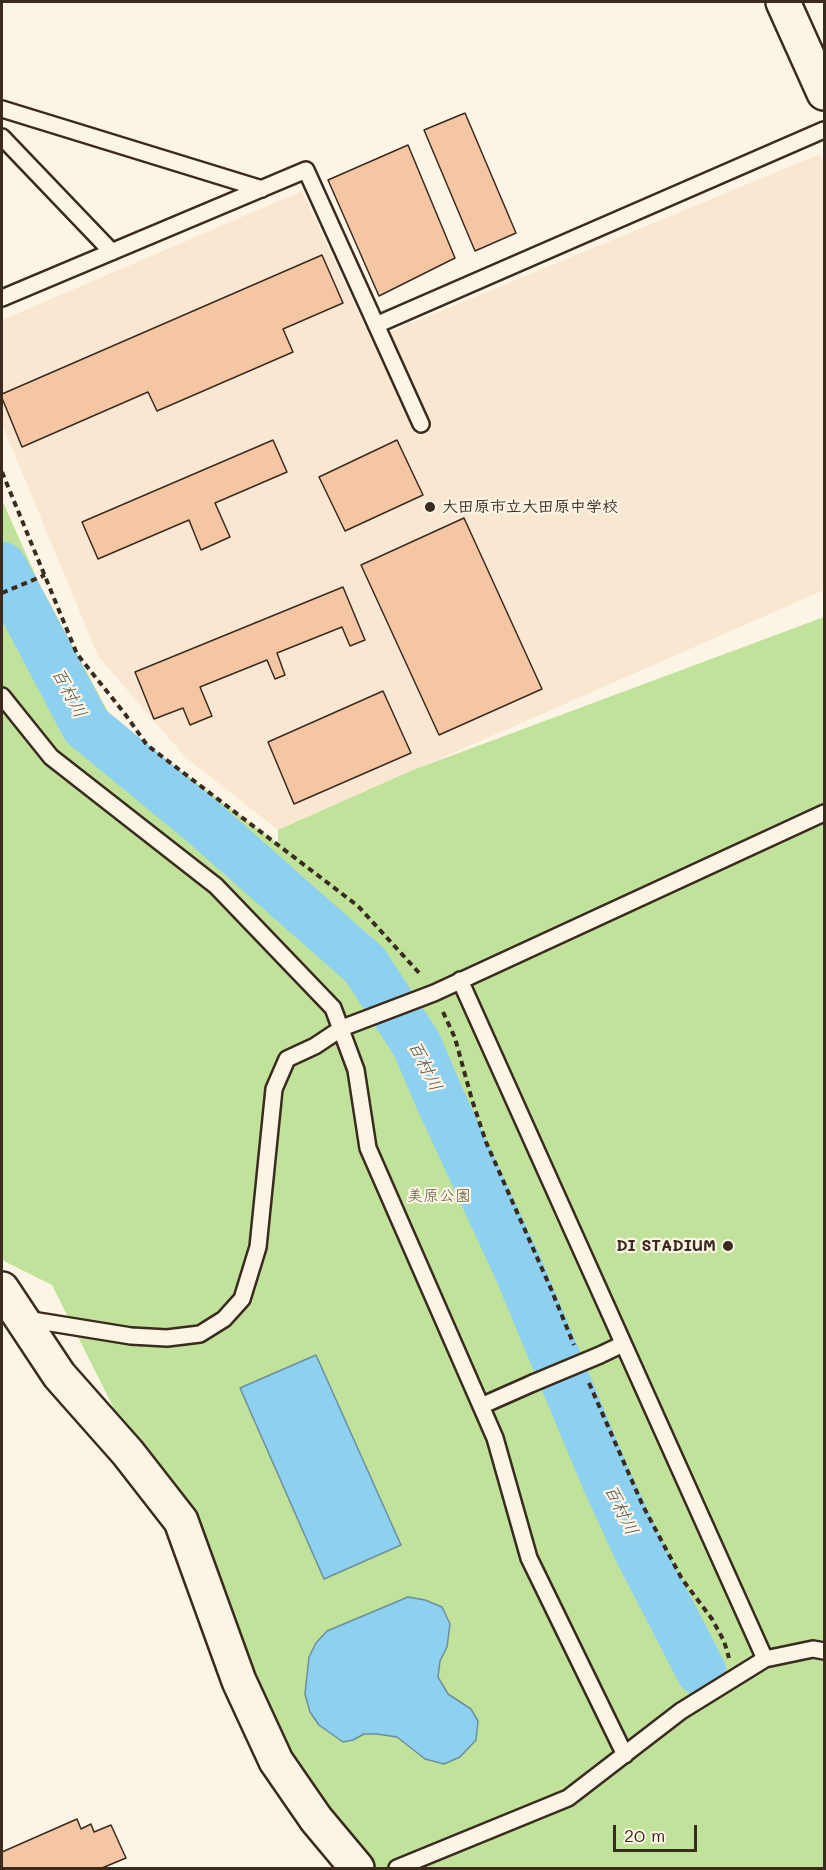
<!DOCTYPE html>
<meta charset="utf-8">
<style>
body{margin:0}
#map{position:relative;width:826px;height:1870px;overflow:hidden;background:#fcf5e5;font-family:Mali,sans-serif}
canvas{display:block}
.frame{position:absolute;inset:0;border:3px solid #3b2a1e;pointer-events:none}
.scale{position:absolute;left:613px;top:1825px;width:84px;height:27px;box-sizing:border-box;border:3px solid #3b2a1e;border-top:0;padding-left:8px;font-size:18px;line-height:21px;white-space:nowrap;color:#3b2a1e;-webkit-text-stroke:4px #fcf5e5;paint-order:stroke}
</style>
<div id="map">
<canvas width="826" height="1870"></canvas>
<div class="frame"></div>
<div class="scale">20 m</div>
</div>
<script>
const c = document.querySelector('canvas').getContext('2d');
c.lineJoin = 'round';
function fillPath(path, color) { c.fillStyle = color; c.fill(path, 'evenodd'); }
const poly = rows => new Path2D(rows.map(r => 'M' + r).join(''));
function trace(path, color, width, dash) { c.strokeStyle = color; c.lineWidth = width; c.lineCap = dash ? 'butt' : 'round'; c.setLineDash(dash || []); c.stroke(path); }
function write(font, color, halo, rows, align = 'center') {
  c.font = font + ' Mali,"Klee One",sans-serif'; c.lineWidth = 4.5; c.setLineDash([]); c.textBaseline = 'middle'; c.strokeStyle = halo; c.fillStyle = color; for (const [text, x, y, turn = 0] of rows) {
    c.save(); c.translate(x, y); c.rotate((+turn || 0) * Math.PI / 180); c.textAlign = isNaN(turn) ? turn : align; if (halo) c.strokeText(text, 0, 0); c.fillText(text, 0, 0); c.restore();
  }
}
const built = poly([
 [820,154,824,165,824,590,278,830,185,757,98,656,2,424,2,320,302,191,371,340]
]);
const green = poly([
 [2,500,39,583,112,719,278,844,278,830,413,770,824,617,824,1868,373,1868,288,1756,52,1285,2,1260]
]);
const water = poly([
 [316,1355,401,1545,324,1579,240,1388,316,1355],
 [408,1597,425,1600,442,1607,450,1624,447,1647,440,1661,438,1677,448,1694,471,1709,478,1721,476,1740,460,1757,444,1764,425,1759,397,1737,377,1734,364,1734,353,1740,343,1742,319,1725,310,1712,305,1694,309,1657,316,1643,327,1631,408,1597]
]);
const river = poly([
 [2,567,86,726,203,822,365,965,417,1045,439,1097,518,1268,606,1479,639,1551,701,1671]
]);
const building = poly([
 [465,113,516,233,475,251,424,130,465,113],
 [408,145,455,258,379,296,328,180,408,145],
 [322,255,343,303,283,329,293,352,157,411,148,392,22,447,2,398,2,394,322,255],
 [273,440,287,472,215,503,230,537,201,550,189,520,98,559,82,522,273,440],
 [397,440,423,495,345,531,319,477,397,440],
 [464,518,542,689,439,735,361,565,464,518],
 [343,587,365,640,350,646,342,627,277,653,285,675,275,679,267,660,200,687,212,716,190,725,183,708,154,719,135,672,343,587],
 [383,691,411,753,294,804,268,742,383,691],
 [77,1819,81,1829,91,1824,94,1832,111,1825,126,1858,102,1868,2,1868,2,1852,77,1819]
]);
const path = poly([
 [2,472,77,654,125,714,147,745,358,906,421,975],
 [2,593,45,575],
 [443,1012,455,1038,472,1100,486,1142,551,1289,574,1345],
 [589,1383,643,1506,682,1579,712,1619,724,1641,729,1658]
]);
const service = poly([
 [2,109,262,189],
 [2,137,112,252],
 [2,298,306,170,421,424],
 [376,325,824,130],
 [2,696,51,757,216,886,333,1008,356,1070,368,1148,495,1438,529,1558,625,1755],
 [460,980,765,1659],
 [26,1319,131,1336,167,1338,200,1334,224,1319,242,1299,258,1247,274,1089,287,1059,315,1046,342,1028,434,993,824,813],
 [600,1355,623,1344],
 [481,1406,533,1383],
 [397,1868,568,1798,681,1711,765,1659,813,1649,824,1651]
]);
const tertiary = poly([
 [783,2,824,93],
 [2,1289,59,1375,128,1453,181,1521,239,1681,276,1761,316,1819,357,1868]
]);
const serviceBridge = poly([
 [533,1383,600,1355]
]);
const markers = [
 [430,507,6,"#3b2a1e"],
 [728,1246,6,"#3b2a1e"]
];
const poiNames = [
 ["大田原市立大田原中学校",442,507],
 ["DI STADIUM",716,1246,"right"]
];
const parkNames = [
 ["美原公園",439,1196]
];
const waterNames = [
 ["百村川",69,693,62],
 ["百村川",425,1066,64],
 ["百村川",621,1510,64]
];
fillPath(built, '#fae7d2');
fillPath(green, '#c0e29b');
fillPath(water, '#8ed0f0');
trace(water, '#6d8e9c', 1.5);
trace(river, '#8ed0f0', 50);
fillPath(building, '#f4c6a4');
trace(building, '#3b2a1e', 1.5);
trace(service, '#3b2a1e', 20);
trace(tertiary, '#3b2a1e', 38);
trace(path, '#3b2a1e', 4, [6, 4.5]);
trace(service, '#fcf5e5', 15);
trace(tertiary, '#fcf5e5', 33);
trace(serviceBridge, '#3b2a1e', 20, []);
trace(serviceBridge, '#fcf5e5', 15);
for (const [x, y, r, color] of markers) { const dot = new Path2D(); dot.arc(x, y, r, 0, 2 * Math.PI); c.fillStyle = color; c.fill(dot); trace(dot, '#fcf5e5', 2); }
write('bold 16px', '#3b2a1e', '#fcf5e5', poiNames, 'left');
write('16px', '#5c583d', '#fcf5e5', parkNames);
write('italic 18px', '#505452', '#fcf5e5', waterNames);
</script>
